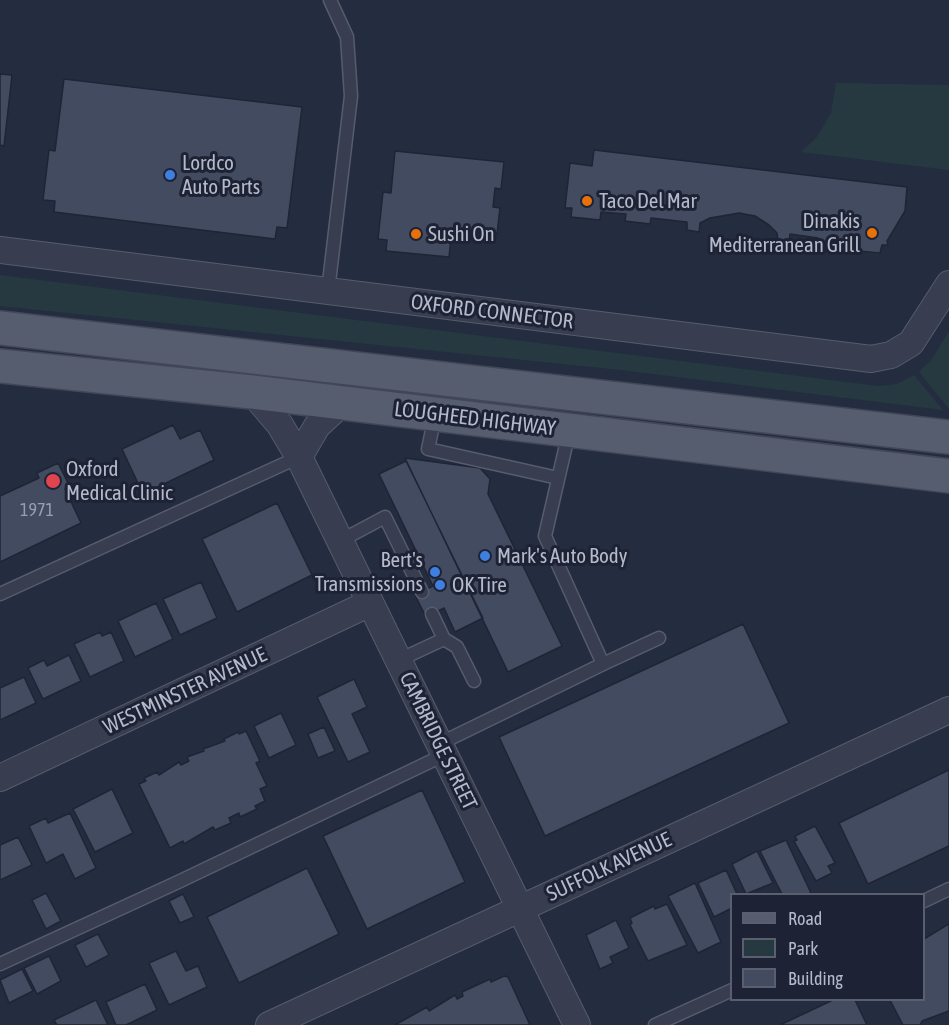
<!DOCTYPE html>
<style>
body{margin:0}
#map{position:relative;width:949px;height:1025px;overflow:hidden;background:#242c3f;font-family:"Asap Condensed",sans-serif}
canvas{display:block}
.legend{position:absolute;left:730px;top:893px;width:195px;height:108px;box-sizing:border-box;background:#1d2334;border:2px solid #5a5f70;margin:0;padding:8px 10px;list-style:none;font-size:18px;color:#b5baca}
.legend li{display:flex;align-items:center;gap:12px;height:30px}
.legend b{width:30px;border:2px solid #5a5f70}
</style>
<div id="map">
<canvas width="949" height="1025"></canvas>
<ul class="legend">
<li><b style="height:8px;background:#565d6f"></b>Road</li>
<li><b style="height:16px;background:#263940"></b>Park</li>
<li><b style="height:16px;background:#434b61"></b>Building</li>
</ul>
</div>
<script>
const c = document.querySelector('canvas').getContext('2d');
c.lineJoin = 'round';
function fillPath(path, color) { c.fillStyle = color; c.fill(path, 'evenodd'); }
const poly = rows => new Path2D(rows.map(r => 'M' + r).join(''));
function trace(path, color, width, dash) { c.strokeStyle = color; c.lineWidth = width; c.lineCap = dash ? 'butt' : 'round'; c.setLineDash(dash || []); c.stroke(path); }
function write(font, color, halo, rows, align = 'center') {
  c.font = font + ' "Asap Condensed",sans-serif'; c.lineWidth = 6; c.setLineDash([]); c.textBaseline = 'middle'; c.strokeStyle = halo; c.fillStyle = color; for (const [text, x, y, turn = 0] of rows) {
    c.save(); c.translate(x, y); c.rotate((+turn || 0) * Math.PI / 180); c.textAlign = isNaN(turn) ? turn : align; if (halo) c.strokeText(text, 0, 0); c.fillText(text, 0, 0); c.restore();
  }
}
const green = poly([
 [836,83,949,85,949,170,801,152,817,137,831,113],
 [0,275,878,386,897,384,914,375,943,410,621,370,0,306],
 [949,331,949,409,919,372,932,359]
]);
const building = poly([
 [0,74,12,75,4,146,0,145,0,74],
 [64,79,302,107,287,228,277,227,275,239,54,212,55,201,43,200,49,150,55,151,64,79],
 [594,150,907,187,905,211,887,241,888,245,882,245,880,253,858,251,858,243,839,240,839,245,817,244,818,238,790,234,789,242,778,241,777,233,769,225,755,216,739,213,710,218,700,223,699,232,687,230,687,222,651,218,650,224,625,221,626,214,601,212,600,220,571,217,572,208,565,208,570,163,592,166,594,150],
 [395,151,504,162,501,189,495,188,493,207,500,208,497,234,452,229,449,257,386,251,387,240,378,239,383,192,391,193,395,151],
 [173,425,180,439,200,430,214,460,143,494,122,449,173,425],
 [405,458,480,468,490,479,488,494,562,646,508,672,405,458],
 [406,461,483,618,455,632,444,608,426,617,415,595,433,586,379,474,406,461],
 [58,463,70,487,65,489,81,523,0,562,0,496,39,478,37,473,58,463],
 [277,503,312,575,237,612,202,539,277,503],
 [201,582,217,618,180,635,163,599,201,582],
 [156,603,173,639,135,657,118,621,156,603],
 [743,624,789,723,545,836,499,737,743,624],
 [100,632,102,636,111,632,124,661,90,677,74,644,100,632],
 [69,655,81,681,43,699,28,668,44,660,47,666,69,655],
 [24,677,36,703,0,720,0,688,24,677],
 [354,679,367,707,352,714,370,752,348,762,317,697,354,679],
 [281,713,296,745,269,758,254,726,281,713],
 [324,727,335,751,318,758,308,734,324,727],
 [246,731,260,761,256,763,267,786,260,789,265,801,255,806,257,809,240,817,239,813,229,818,231,823,215,830,213,827,184,844,183,841,170,848,139,784,146,781,144,778,157,772,159,775,179,762,181,765,189,761,187,757,204,751,203,749,225,741,224,739,238,732,239,734,246,731],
 [949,770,949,846,868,884,839,823,949,770],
 [112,789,133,833,95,852,73,809,112,789],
 [422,790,465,882,367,929,323,836,422,790],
 [70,813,96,868,75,879,63,854,46,863,29,826,46,818,48,823,70,813],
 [815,826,835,863,828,866,832,873,816,881,794,841,797,840,795,836,815,826],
 [18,837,32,865,0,880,0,845,18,837],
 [786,840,811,893,808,894,782,894,760,851,786,840],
 [757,851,773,883,746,894,732,864,757,851],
 [307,868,339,934,239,983,207,917,307,868],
 [726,870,737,894,732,894,732,908,714,917,698,883,726,870],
 [695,883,721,942,698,953,668,896,695,883],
 [46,893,61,921,46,929,32,900,46,893],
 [183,894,194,917,180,923,169,901,183,894],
 [667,904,687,945,648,961,630,925,632,923,630,918,654,906,655,909,667,904],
 [616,920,629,948,610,957,613,963,600,969,586,935,616,920],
 [949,924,949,1011,922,1021,920,1025,903,1025,890,1000,924,1000,924,939,949,924],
 [98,934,109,955,86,967,75,945,98,934],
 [176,951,186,971,198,966,207,987,169,1005,149,963,176,951],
 [49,956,61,981,37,994,24,968,49,956],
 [22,969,33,991,9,1003,0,980,22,969],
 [504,976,508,977,530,1025,395,1025,427,1007,429,1011,455,995,457,999,463,996,462,992,490,979,491,982,504,976],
 [145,984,157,1010,126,1025,116,1025,106,1002,145,984],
 [96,1000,108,1025,57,1025,54,1020,96,1000],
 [833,1000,855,1000,867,1025,780,1025,833,1000]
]);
const service = poly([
 [328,291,351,96,347,37,330,0],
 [435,416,428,449,558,478],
 [340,541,385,517,422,592],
 [0,594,299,457],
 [444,639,457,647,474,681],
 [399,660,444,639,432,614],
 [603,664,659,638],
 [439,744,603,664,545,536,569,432],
 [924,901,949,889],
 [0,964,176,883,444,755],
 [655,1025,732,990]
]);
const minor = poly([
 [0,250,871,359,891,355,911,343,949,284],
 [252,392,280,425,299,457,577,1025],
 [299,457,317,426,342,403],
 [0,778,370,603],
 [269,1025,949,710]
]);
const primary = poly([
 [0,328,949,437],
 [0,366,252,392,949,476]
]);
const markers = [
 [170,175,6,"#3f7fe0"],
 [587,201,6,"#e8710a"],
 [872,233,6,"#e8710a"],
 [416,234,6,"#e8710a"],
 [53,481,8,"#e0444e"],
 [485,556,6,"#3f7fe0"],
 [435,572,6,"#3f7fe0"],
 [440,585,6,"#3f7fe0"]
];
const numberNames = [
 ["1971",37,510]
];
const poiNames = [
 ["Lordco",182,163],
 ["Auto Parts",182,187],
 ["Taco Del Mar",599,201],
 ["Dinakis",860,221,"right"],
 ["Mediterranean Grill",860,245,"right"],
 ["Sushi On",428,234],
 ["Oxford",66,469],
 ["Medical Clinic",66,493],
 ["Mark's Auto Body",497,556],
 ["Bert's",423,560,"right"],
 ["Transmissions",423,584,"right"],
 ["OK Tire",452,585]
];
const streetNames = [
 ["OXFORD CONNECTOR",492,312,7],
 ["LOUGHEED HIGHWAY",475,419,7],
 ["WESTMINSTER AVENUE",185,691,-25],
 ["CAMBRIDGE STREET",438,741,64],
 ["SUFFOLK AVENUE",609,867,-25]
];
fillPath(green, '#263940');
fillPath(building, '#434b61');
trace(building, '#1f2536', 1.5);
trace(service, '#565c6d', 15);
trace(minor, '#565c6d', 28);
trace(primary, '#424758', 36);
trace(service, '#383e4f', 12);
trace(minor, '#383e4f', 26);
trace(primary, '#565d6f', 33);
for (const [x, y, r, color] of markers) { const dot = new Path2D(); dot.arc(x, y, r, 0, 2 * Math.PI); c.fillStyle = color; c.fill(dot); trace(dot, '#1d2334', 2); }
write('18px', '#989eb0', null, numberNames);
write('21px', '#b5baca', '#1d2334', poiNames, 'left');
write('21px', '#b5baca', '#1d2334', streetNames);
</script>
